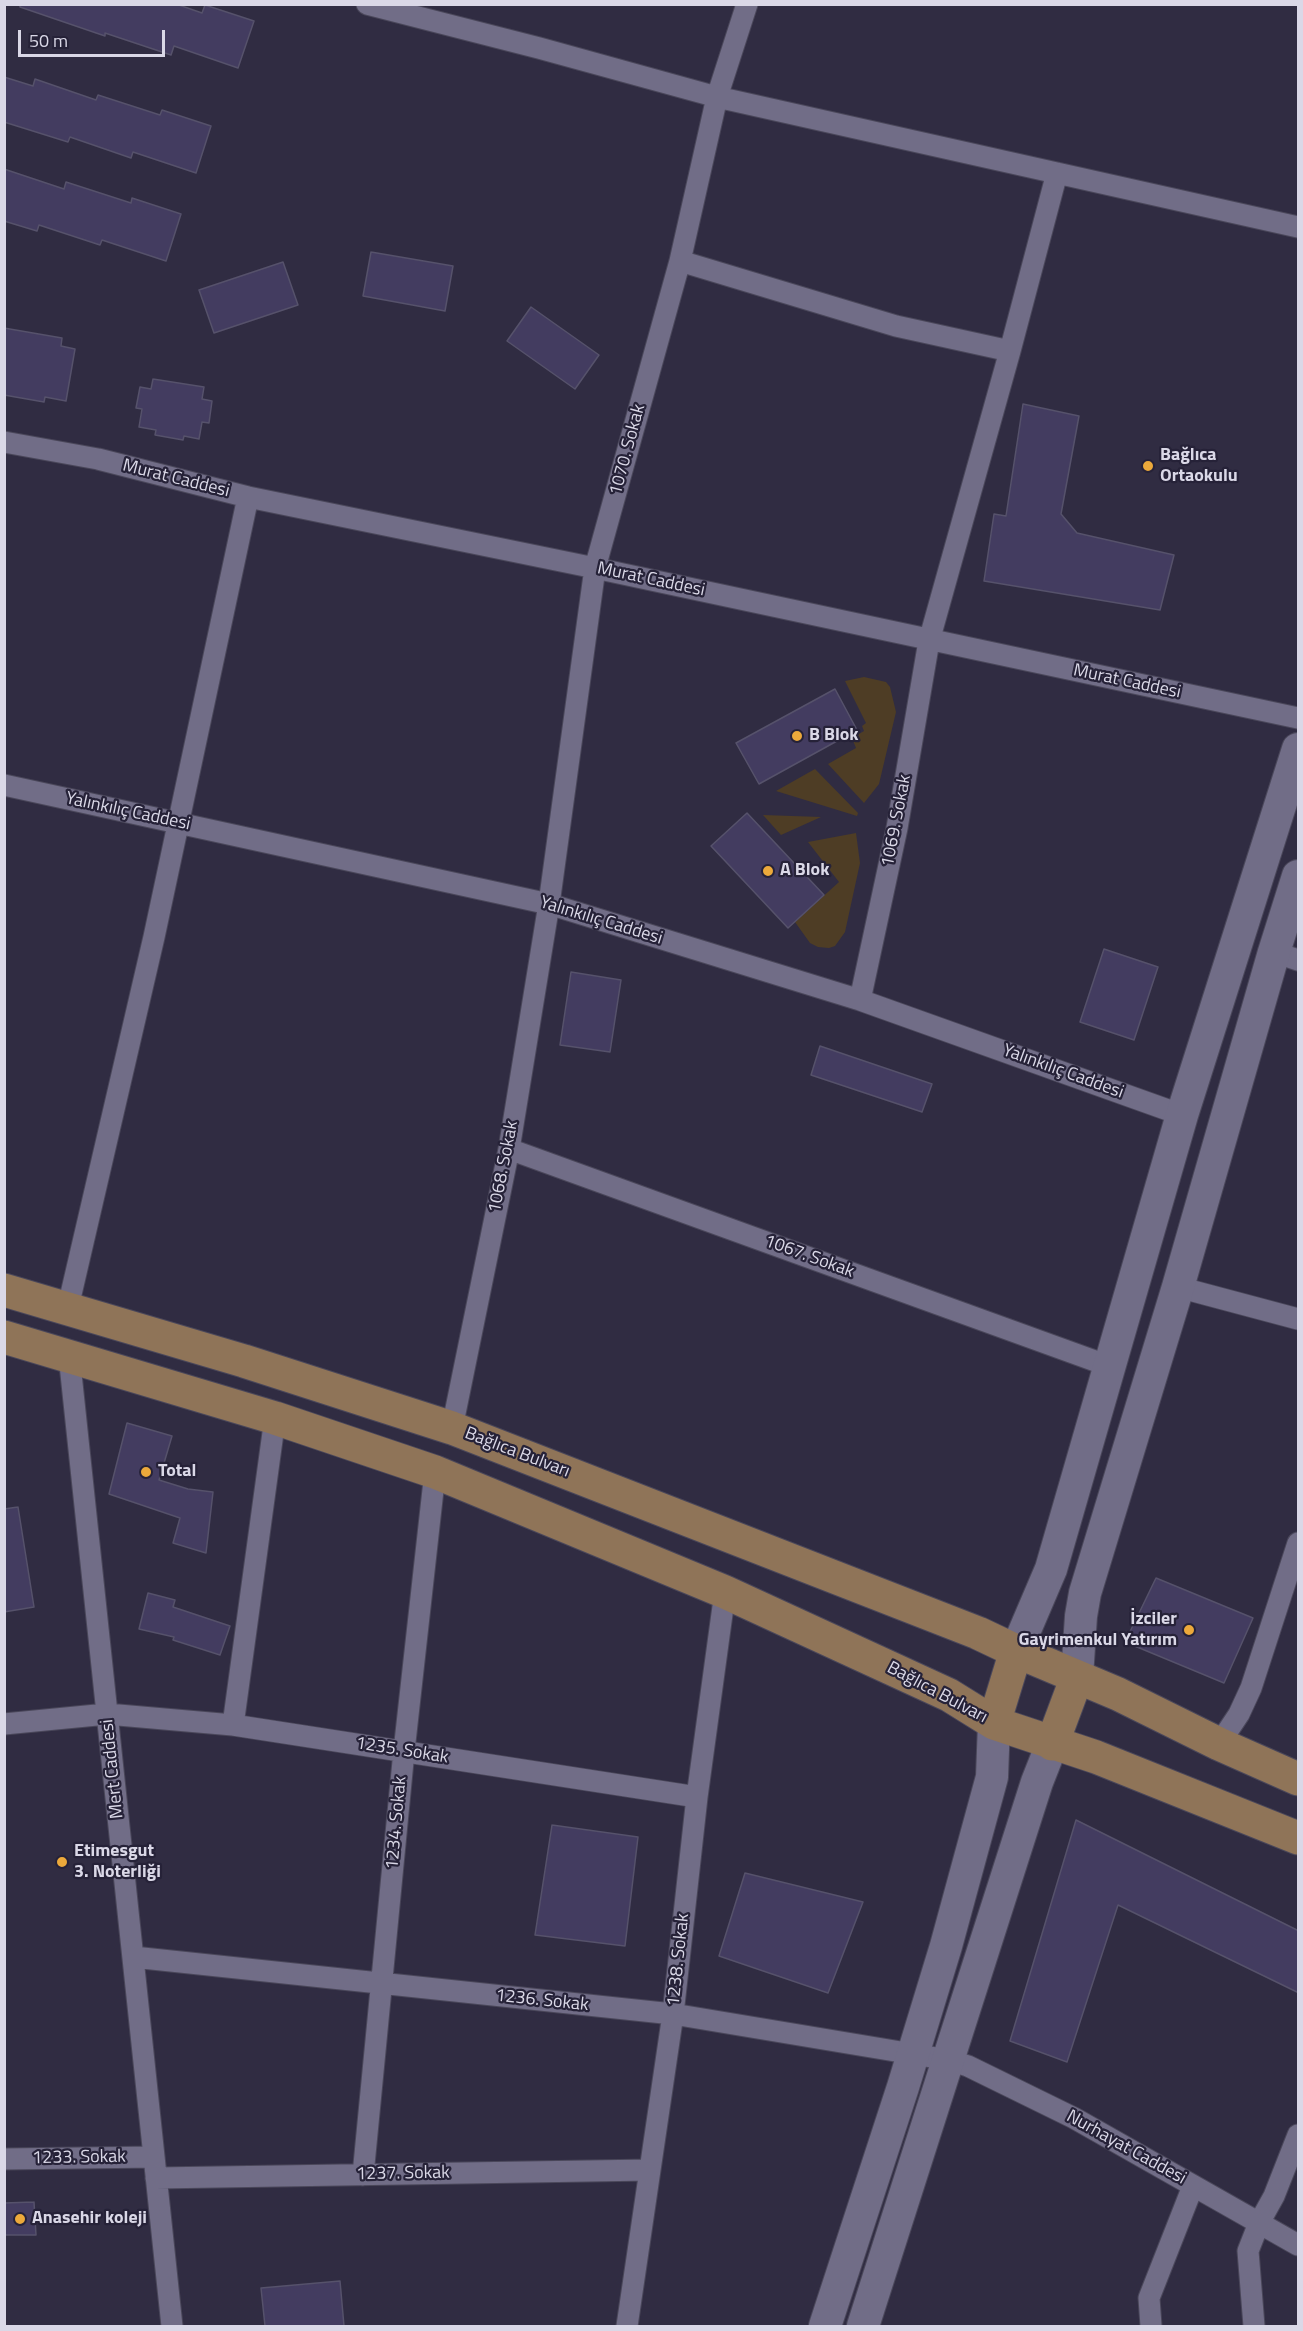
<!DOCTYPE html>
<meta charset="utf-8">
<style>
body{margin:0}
#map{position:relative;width:1303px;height:2331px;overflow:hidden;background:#302c42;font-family:"Titillium Web",sans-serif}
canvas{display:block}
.frame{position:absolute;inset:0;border:6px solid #dad8e7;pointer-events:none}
.scale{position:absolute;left:18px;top:30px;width:147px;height:27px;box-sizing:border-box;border:3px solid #dad8e7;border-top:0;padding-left:8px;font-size:18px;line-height:21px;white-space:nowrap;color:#dad8e7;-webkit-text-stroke:4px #262238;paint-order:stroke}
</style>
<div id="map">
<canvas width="1303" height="2331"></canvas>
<div class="frame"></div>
<div class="scale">50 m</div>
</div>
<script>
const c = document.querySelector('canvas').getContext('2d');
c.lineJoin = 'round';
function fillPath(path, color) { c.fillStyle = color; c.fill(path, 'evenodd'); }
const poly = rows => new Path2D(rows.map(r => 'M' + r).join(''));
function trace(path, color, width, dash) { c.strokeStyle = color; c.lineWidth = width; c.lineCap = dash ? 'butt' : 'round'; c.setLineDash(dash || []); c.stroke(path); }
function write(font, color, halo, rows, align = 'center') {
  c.font = font + ' "Titillium Web",sans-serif'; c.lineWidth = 4.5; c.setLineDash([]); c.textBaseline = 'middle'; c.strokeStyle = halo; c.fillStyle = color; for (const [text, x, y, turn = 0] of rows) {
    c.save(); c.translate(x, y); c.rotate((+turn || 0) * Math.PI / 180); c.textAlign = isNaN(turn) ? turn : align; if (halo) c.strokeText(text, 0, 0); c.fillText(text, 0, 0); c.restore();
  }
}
const green = poly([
 [864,677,886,682,890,687,896,712,879,784,864,803,828,764,856,748,852,738,864,731,862,726,866,723,845,681],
 [815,769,858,813,857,816,776,791],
 [763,815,821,817,781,835],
 [856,833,860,863,845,932,835,946,829,948,818,947,810,943,795,922,839,882,808,842]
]);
const building = poly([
 [20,4,176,4,202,13,205,5,254,21,238,68,174,46,171,55,105,33,105,36,20,7,20,4],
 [4,77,33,86,35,79,96,100,98,95,160,115,162,110,211,126,196,173,133,152,131,158,70,137,68,142,4,122,4,77],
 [4,169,64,189,66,182,131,203,132,198,181,214,166,261,102,240,100,245,39,225,37,231,4,221,4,169],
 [371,252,453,266,445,311,363,296,371,252],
 [283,262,298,305,214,333,199,290,283,262],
 [531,307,599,355,575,389,507,341,531,307],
 [4,328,62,338,61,346,75,349,66,401,45,397,44,402,4,395,4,328],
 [153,379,204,387,202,399,212,401,209,423,202,422,199,439,184,436,183,440,155,435,156,430,139,427,142,409,136,408,140,387,151,389,153,379],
 [1023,404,1079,416,1061,514,1077,533,1174,555,1160,610,984,581,994,514,1006,516,1023,404],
 [835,689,857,730,759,784,736,743,835,689],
 [747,813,824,895,788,928,711,846,747,813],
 [1104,949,1158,967,1134,1040,1080,1022,1104,949],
 [571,972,621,980,610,1052,560,1045,571,972],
 [820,1046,932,1084,922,1112,811,1075,820,1046],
 [127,1423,172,1436,159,1480,188,1489,213,1492,206,1553,173,1543,180,1518,109,1494,127,1423],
 [18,1507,34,1607,4,1612,4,1509,18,1507],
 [1156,1578,1253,1618,1224,1683,1125,1642,1156,1578],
 [148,1593,175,1600,173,1607,230,1626,220,1655,173,1640,174,1637,139,1629,148,1593],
 [1076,1820,1299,1931,1299,1993,1118,1905,1067,2062,1010,2041,1076,1820],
 [552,1825,638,1837,625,1946,535,1935,552,1825],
 [745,1873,863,1902,828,1993,719,1956,745,1873],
 [34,2202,36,2235,4,2235,4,2203,34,2202],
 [340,2281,344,2326,265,2326,261,2288,340,2281]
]);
const minor = poly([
 [367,4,539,48,717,97,1298,227],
 [680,261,896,326,1010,351],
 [4,442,98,459,248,497,595,568,1298,718],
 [4,785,549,904,860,1000,1182,1115],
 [1274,952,1298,960],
 [860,1000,897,828,929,641,1010,351,1057,173],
 [509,1149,1109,1366],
 [1178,1287,1298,1319],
 [68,1307,154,937,248,497],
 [69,1355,172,2326],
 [452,1428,509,1149,549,904,595,568,680,261,717,97,747,4],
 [4,1724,107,1714,233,1725,697,1797],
 [233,1725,275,1418],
 [1219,1744,1239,1714,1251,1688,1298,1543],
 [133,1957,673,2014,949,2060,968,2066,1074,2118,1298,2245],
 [4,2159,154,2157],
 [363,2175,404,1751,435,1472],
 [156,2178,650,2170],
 [627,2326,673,2014,697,1797,725,1592],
 [1151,2326,1149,2298,1193,2186],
 [1254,2326,1248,2251,1259,2223,1274,2196,1298,2135]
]);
const secondary = poly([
 [1016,1651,1051,1569,1182,1115,1298,749],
 [1077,1677,1081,1616,1085,1593,1178,1287,1274,952,1298,876],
 [825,2326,903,2087,946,1946,992,1777,994,1723],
 [863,2326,1037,1782,1052,1744]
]);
const primary = poly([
 [4,1290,244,1361,452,1428,978,1633,1016,1651,1118,1694,1219,1744,1298,1779],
 [4,1337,275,1418,435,1472,725,1592,949,1695,994,1723,1096,1757,1298,1838],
 [994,1723,1016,1651],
 [1052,1744,1077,1677]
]);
const markers = [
 [1148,466,6,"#eca93b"],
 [797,736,6,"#eca93b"],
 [768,871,6,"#eca93b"],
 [146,1472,6,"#eca93b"],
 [1189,1630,6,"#eca93b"],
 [62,1862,6,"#eca93b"],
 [20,2219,6,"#eca93b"]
];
const streetNames = [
 ["1070. Sokak",628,450,-75],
 ["Murat Caddesi",176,479,14],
 ["Murat Caddesi",651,580,12],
 ["Murat Caddesi",1127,682,12],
 ["Yalınkılıç Caddesi",128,812,12],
 ["1069. Sokak",897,821,-79],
 ["Yalınkılıç Caddesi",601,921,17],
 ["Yalınkılıç Caddesi",1063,1072,20],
 ["1068. Sokak",504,1167,-79],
 ["1067. Sokak",809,1257,20],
 ["Bağlıca Bulvarı",517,1453,21],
 ["Bağlıca Bulvarı",937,1693,28],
 ["1235. Sokak",402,1751,9],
 ["Mert Caddesi",113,1769,-96],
 ["1234. Sokak",397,1823,-85],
 ["1238. Sokak",679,1960,-84],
 ["1236. Sokak",542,2001,6],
 ["Nurhayat Caddesi",1126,2148,29],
 ["1233. Sokak",79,2158,-1],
 ["1237. Sokak",403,2174,-1]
];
const poiNames = [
 ["Bağlıca",1160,456],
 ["Ortaokulu",1160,477],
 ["B Blok",809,736],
 ["A Blok",780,871],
 ["Total",158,1472],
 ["İzciler",1177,1620,"right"],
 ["Gayrimenkul Yatırım",1177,1641,"right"],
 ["Etimesgut",74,1852],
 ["3. Noterliği",74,1873],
 ["Anasehir koleji",32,2219]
];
fillPath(green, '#4e3d25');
fillPath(building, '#433c60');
trace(building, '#56526b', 1.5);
trace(minor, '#4a475a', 23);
trace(secondary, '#4a475a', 34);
trace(primary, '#4a475a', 35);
trace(minor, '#716d87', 21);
trace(secondary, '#716d87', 32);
trace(primary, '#8f7458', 33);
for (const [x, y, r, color] of markers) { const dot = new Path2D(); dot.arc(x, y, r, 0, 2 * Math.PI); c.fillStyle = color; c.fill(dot); trace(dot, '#262238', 2); }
write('18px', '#dad8e7', '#262238', streetNames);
write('bold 18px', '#dad8e7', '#262238', poiNames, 'left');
</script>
